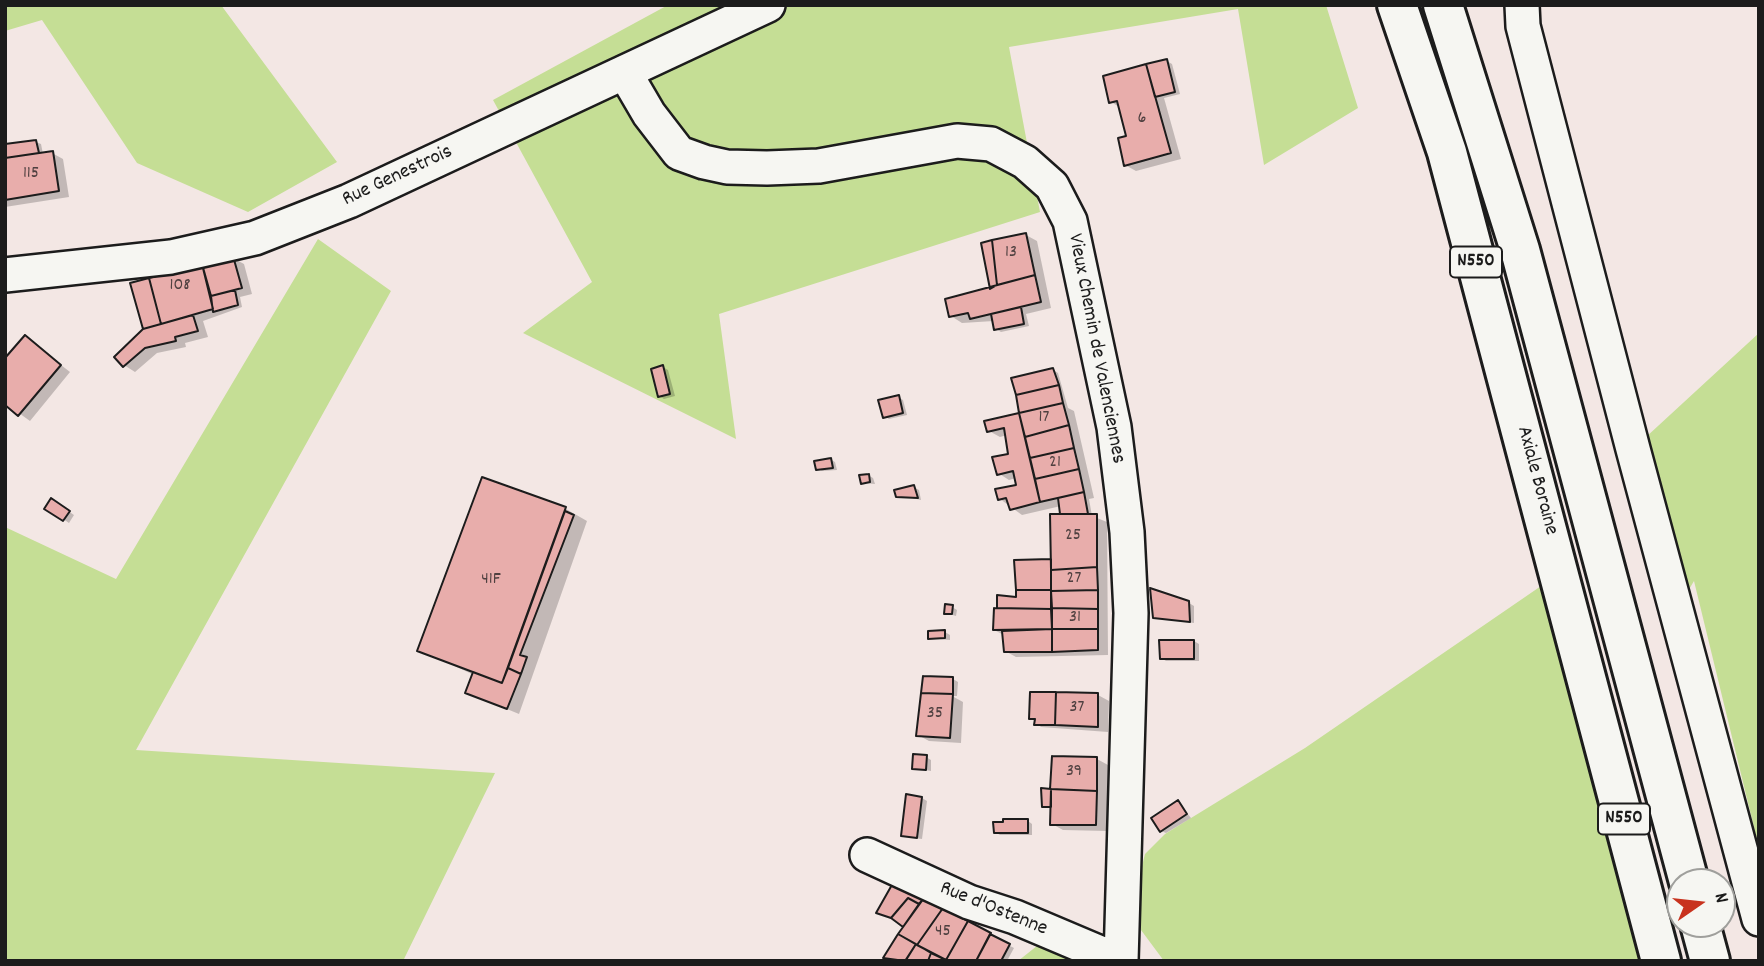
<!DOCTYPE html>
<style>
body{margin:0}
#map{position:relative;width:1764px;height:966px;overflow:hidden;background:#f3e7e4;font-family:Dekko,sans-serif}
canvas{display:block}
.frame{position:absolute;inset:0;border:7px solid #1c1c1c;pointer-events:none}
.north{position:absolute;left:1666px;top:868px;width:70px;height:70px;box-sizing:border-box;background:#f6f6f2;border:2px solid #9f9f9c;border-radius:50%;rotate:76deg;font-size:19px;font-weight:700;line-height:28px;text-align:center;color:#1c1c1c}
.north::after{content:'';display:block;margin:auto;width:24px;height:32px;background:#c8321e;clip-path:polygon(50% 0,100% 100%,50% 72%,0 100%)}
</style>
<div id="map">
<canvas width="1764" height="966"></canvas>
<div class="frame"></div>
<div class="north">N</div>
</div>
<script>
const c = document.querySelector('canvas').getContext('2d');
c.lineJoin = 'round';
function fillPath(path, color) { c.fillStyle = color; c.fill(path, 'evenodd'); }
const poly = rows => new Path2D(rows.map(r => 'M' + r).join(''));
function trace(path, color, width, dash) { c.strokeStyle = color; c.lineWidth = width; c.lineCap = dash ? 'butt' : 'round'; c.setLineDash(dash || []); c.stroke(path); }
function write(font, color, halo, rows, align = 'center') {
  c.font = font + ' Dekko,sans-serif'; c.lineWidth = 5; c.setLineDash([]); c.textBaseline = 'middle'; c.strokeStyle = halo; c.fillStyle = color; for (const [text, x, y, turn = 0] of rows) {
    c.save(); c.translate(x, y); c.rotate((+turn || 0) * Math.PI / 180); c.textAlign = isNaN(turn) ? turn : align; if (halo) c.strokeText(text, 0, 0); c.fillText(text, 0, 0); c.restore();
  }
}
const green = poly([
 [5,5,221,5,337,162,248,212,137,163,42,20,5,31],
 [668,5,1326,5,1358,108,1264,165,1238,9,1009,47,1040,212,719,314,736,439,523,333,592,282,493,100],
 [318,239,391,291,136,750,495,773,404,959,406,961,5,961,5,527,116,579],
 [1759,333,1759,848,1694,581,1676,611,1633,449],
 [1560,573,1661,961,1164,961,1141,930,1138,882,1145,854,1165,834,1305,748],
 [1052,934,1119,961,1018,961]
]);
const shadow = poly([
 [1167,61,1172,64,1180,94,1164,98,1181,159,1136,171,1125,165,1129,137,1121,108,1111,102],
 [36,142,41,144,43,154,52,153,63,159,69,197,5,207,5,146],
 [1026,235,1037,241,1051,308,1026,314,1029,326,1001,332,996,329,994,321,962,323,951,316,992,288],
 [233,258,244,264,252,294,240,297,242,307,203,321,208,337,185,343,186,347,157,353,135,372,124,365,145,331,132,284],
 [25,337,70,372,30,421,5,403],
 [663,367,668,370,675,396,664,399,659,396],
 [1053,370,1058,373,1068,408,1074,411,1094,498,1089,499,1092,516,1107,522,1108,655,1016,657,1005,651,1004,635,994,630,999,597,1018,599,1052,561,1062,516,1061,506,1022,515,1000,499,1018,486,1016,478,1009,480,998,473,1010,455,1007,435,1000,437,989,431,986,423,1021,415],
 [898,397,903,400,907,415,889,419,884,416],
 [830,459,835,462,837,470,822,471,817,468],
 [868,475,873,478,875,484,862,483],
 [484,479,566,509,587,521,519,714,468,693,474,675,420,650],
 [913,487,919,490,921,500,897,495],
 [52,500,74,515,69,523,47,508],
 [1189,603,1194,606,1194,623,1155,617],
 [952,607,957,610,956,616,946,613],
 [945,632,950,635,950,640,929,638],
 [1194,641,1199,644,1199,661,1166,661,1161,658],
 [953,679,958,682,957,696,952,696,963,702,961,743,929,741,918,735],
 [1098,695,1109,701,1108,732,1041,727,1031,718],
 [926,757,931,760,931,771,914,768],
 [1097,759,1108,765,1107,831,1063,830,1052,824,1052,809,1043,806],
 [922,798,927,801,922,839,907,837,902,835],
 [1178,802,1191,818,1166,833,1161,831],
 [1028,821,1032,824,1032,835,1000,835,995,832],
 [894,885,1014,948,1007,961,893,961,886,957,906,927,878,912]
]);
const building = poly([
 [1167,59,1175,92,1155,97,1146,64,1167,59],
 [1146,64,1171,153,1124,166,1118,138,1126,136,1117,101,1109,103,1103,76,1146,64],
 [36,140,39,153,5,158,5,144,36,140],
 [53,151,59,191,5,200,5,158,53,151],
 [1026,233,1035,275,997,285,992,240,1026,233],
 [992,240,997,285,990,289,981,243,992,240],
 [233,256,242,288,211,296,202,264,233,256],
 [202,264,213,309,161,324,149,278,202,264],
 [1035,275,1041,302,970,319,968,313,949,317,945,299,1035,275],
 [149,278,161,324,143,329,130,283,149,278],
 [235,290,238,305,213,312,211,296,235,290],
 [1021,307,1024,324,994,330,991,314,1021,307],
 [193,315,198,331,175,337,176,341,145,348,123,367,114,357,143,329,193,315],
 [25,335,61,365,18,416,5,405,5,358,25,335],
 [663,365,670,394,658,397,651,369,663,365],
 [1053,368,1059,385,1016,395,1011,378,1053,368],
 [1059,385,1063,403,1019,413,1016,395,1059,385],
 [899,395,903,413,883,418,878,400,899,395],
 [1063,403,1069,425,1025,437,1019,413,1063,403],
 [1019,413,1040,502,1010,510,1006,498,998,500,995,489,1016,485,1013,471,997,475,992,457,1008,454,1004,428,987,432,984,421,1019,413],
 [1069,425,1074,448,1030,458,1025,437,1069,425],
 [1074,448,1079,469,1035,479,1030,458,1074,448],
 [831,458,833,468,816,470,814,461,831,458],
 [1079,469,1084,492,1040,502,1035,479,1079,469],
 [869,474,870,482,861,484,859,475,869,474],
 [482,477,566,507,502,683,417,651,482,477],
 [914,485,918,498,896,497,894,490,914,485],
 [1084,492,1088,514,1060,514,1058,498,1084,492],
 [51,498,70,511,63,521,44,509,51,498],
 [565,511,574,515,520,655,527,657,521,674,508,668,565,511],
 [1050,514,1097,514,1097,567,1051,570,1050,514],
 [1051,559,1051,590,1016,590,1014,560,1051,559],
 [1097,567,1098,590,1051,591,1051,570,1097,567],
 [1150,588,1189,601,1190,622,1153,618,1150,588],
 [1016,590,1051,590,1051,609,997,608,997,595,1016,597,1016,590],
 [1098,590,1098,609,1052,608,1051,591,1098,590],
 [945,604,953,605,952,614,944,614,945,604],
 [994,608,1051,609,1052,629,993,630,994,608],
 [1052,608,1098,609,1098,629,1052,629,1052,608],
 [1052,629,1098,629,1098,650,1052,652,1052,629],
 [1052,629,1052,652,1004,652,1002,631,1052,629],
 [945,630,945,638,928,639,928,631,945,630],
 [1159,640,1194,640,1194,659,1160,659,1159,640],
 [508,668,521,674,507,709,465,693,473,672,502,683,508,668],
 [923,676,953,677,953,694,921,693,923,676],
 [1030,692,1056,692,1055,725,1034,725,1035,719,1029,719,1030,692],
 [1056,692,1098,693,1098,727,1055,725,1056,692],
 [921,693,953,694,950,738,916,736,921,693],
 [913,754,927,755,926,770,912,769,913,754],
 [1052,756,1097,757,1097,791,1050,789,1052,756],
 [1041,788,1051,789,1051,807,1042,807,1041,788],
 [1051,789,1097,791,1096,825,1050,825,1051,789],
 [906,794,922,797,917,838,901,836,906,794],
 [1178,800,1187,814,1160,832,1151,818,1178,800],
 [1003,819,1028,819,1028,833,994,833,993,822,1003,822,1003,819],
 [893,883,924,898,919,904,908,898,891,918,876,913,893,883],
 [908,898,919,904,903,927,891,918,908,898],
 [924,898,943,908,917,945,898,934,924,898],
 [943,908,968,921,946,960,917,945,943,908],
 [968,921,991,933,976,961,946,960,968,921],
 [898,934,916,944,905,961,883,958,898,934],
 [990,934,1010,944,1001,961,976,961,990,934],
 [916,944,931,953,928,961,906,960,916,944],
 [931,953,946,960,946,961,928,961,931,953]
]);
const minor = poly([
 [1522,5,1523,26,1633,449,1759,919],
 [625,73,649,114,679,153,704,162,727,167,767,168,819,166,957,141,991,144,1025,162,1052,186,1070,221,1114,427,1127,532,1131,613,1121,961],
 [5,275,171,257,255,238,349,201,768,5],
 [867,855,969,902,1015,917,1119,961]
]);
const trunk = poly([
 [1397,5,1447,152,1661,961],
 [1443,5,1520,250,1689,882],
 [1700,924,1710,961]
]);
const numberNames = [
 ["6",1142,120],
 ["115",31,175],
 ["13",1011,254],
 ["108",180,287],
 ["17",1044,419],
 ["21",1055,464],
 ["25",1073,537],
 ["27",1074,580],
 ["41F",491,581],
 ["31",1075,619],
 ["37",1077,709],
 ["35",935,715],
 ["39",1074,773],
 ["45",943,933]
];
const shields = [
 [1476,262,52],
 [1624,819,52]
];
const shieldNames = [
 ["N550",1476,262],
 ["N550",1624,819]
];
const streetNames = [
 ["Rue Genestrois",398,177,-25],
 ["Vieux Chemin de Valenciennes",1095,349,79],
 ["Axiale Boraine",1536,481,75],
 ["Rue d'Ostenne",993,910,22]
];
fillPath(green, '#c5de95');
fillPath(shadow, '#0003');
fillPath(building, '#e8adab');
trace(building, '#1c1c1c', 2);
trace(minor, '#1c1c1c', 38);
trace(trunk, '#1c1c1c', 44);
trace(minor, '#f6f6f2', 33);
trace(trunk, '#f6f6f2', 38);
write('18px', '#4f4040', null, numberNames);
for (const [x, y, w] of shields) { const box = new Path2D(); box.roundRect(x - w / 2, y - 15.5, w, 31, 5); c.fillStyle = '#f6f6f2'; c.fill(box); trace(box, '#1c1c1c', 2); }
write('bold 19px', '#1c1c1c', null, shieldNames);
write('21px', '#1c1c1c', '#f6f6f2', streetNames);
</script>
